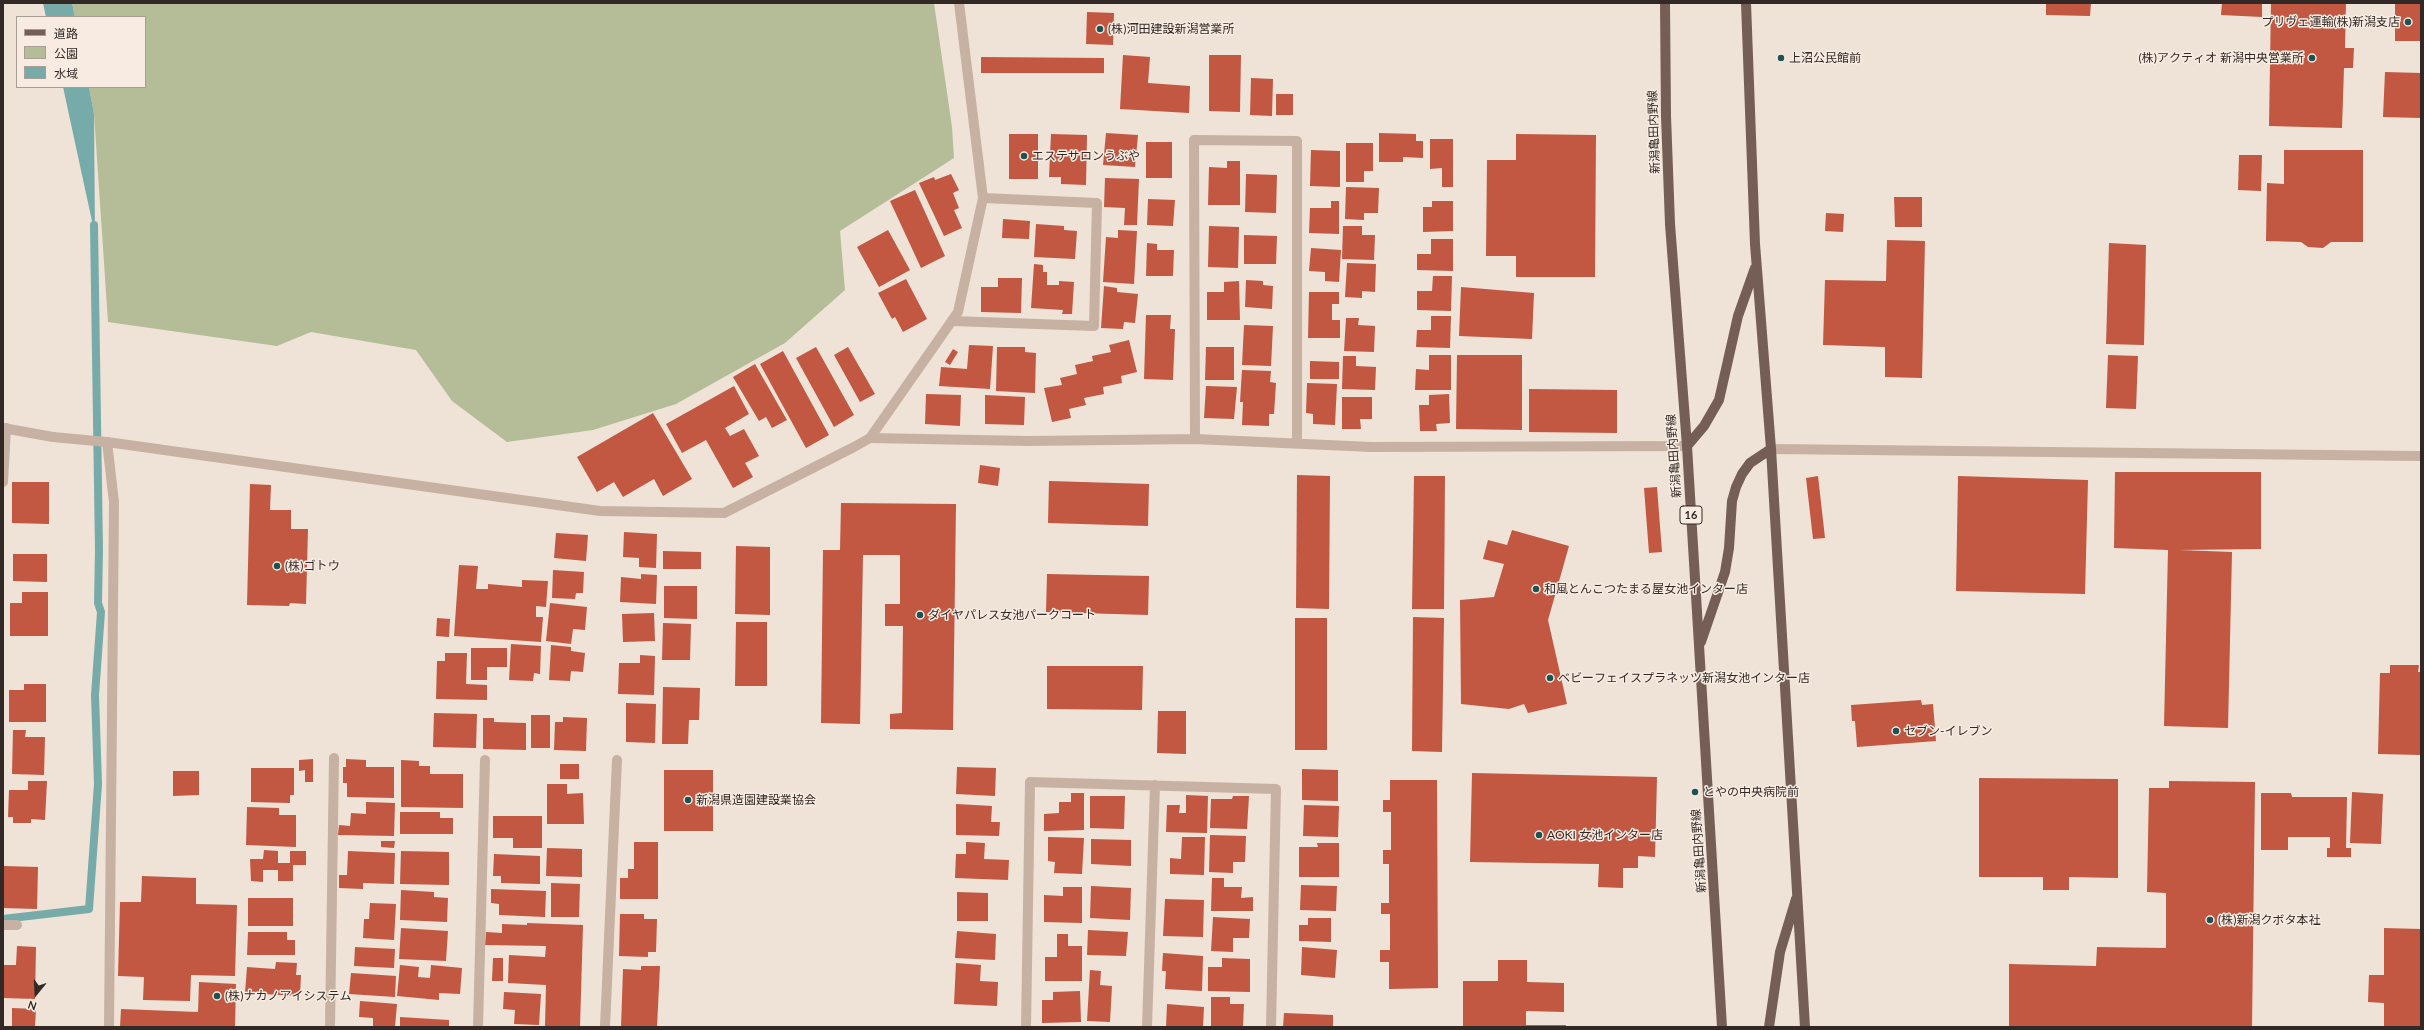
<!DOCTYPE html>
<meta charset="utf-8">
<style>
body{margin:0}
#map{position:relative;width:2424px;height:1030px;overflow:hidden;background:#efe2d7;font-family:Lato,"Noto Sans JP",sans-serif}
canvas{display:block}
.frame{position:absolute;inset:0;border:4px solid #322825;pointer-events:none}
.legend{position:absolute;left:16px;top:16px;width:130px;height:72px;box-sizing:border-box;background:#f8ece2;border:1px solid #a99e96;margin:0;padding:5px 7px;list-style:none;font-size:12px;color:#322825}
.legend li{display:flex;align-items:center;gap:8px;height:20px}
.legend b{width:20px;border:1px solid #a99e96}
.north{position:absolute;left:16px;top:974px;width:40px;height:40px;-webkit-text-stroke:3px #f8ece2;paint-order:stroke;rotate:198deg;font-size:11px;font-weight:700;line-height:16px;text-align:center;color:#322825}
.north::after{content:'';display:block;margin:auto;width:14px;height:18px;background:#322825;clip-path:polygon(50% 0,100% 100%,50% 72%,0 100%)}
</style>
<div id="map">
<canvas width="2424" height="1030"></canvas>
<div class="frame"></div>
<ul class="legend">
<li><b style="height:5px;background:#745e56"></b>道路</li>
<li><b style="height:11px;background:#b4bd98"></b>公園</li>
<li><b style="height:11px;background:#77aba9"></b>水域</li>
</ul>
<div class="north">N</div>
</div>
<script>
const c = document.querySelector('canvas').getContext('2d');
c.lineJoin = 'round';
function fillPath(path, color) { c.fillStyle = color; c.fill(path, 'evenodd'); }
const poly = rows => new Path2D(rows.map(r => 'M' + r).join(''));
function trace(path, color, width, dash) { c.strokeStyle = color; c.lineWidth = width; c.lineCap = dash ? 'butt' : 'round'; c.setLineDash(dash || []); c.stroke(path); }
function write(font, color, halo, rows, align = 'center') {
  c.font = font + ' Lato,"Noto Sans JP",sans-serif'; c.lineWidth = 3; c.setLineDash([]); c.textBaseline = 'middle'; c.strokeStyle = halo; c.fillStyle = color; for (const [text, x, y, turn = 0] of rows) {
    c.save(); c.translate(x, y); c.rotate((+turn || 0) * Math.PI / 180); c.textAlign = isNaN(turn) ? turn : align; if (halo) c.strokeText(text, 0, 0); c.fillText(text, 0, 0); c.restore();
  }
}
const green = poly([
 [72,3,934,3,952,127,954,158,840,231,845,290,785,343,676,404,593,430,507,442,452,401,416,350,311,332,277,346,108,322,94,114,89,87,145,87,145,17,75,17]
]);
const water = poly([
 [43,3,72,3,75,17,46,17],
 [63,87,89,87,94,114,95,235]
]);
const stream = poly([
 [3,919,89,909,98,784,95,695,101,612,98,603,99,550,94,225]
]);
const building = poly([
 [2046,3,2091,3,2090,16,2046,15],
 [2222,3,2262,3,2262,17,2221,15],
 [2271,3,2346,3,2345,48,2354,48,2353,68,2344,68,2342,128,2269,126],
 [2395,3,2421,3,2421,41,2395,41],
 [1087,12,1114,13,1113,45,1086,44],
 [1123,55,1150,57,1148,83,1190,86,1189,113,1120,109],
 [1209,55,1241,55,1240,112,1209,111],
 [981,57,1104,58,1104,73,981,73],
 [2385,72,2421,73,2421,118,2383,117],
 [1251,78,1273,79,1272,116,1250,115],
 [1276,94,1293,94,1293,115,1276,115],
 [1106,133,1138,135,1135,167,1103,165],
 [1379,133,1416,134,1416,141,1423,141,1423,158,1403,157,1403,162,1379,162],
 [1009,134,1038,134,1038,179,1009,179],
 [1051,134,1087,135,1086,185,1061,184,1061,177,1049,177],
 [1516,134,1596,135,1595,277,1516,277,1516,256,1486,256,1487,160,1516,160],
 [1430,139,1453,139,1453,187,1442,187,1442,168,1430,169],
 [1146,142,1172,142,1172,178,1146,178],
 [1346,143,1373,143,1373,171,1364,171,1364,182,1346,182],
 [1311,150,1340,151,1340,187,1310,186],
 [2284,150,2363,150,2363,242,2331,242,2323,248,2308,247,2301,242,2266,241,2267,183,2284,184],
 [2239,155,2262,155,2261,191,2238,190],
 [1227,161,1240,161,1240,205,1208,205,1209,167,1227,168],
 [951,174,959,190,953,193,959,208,954,210,962,228,944,236,919,183,934,177,935,180],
 [1246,174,1277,175,1276,213,1245,212],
 [1105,178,1139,179,1137,225,1124,225,1125,208,1104,207],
 [1346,187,1379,188,1378,213,1364,213,1364,220,1345,219],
 [915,190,945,256,921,268,890,201],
 [1894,197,1922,197,1922,227,1895,227],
 [1148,199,1175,200,1173,226,1147,225],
 [1331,201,1339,201,1339,234,1309,233,1310,208,1331,208],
 [1432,201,1453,201,1453,231,1423,232,1423,207,1432,207],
 [1826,213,1844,214,1843,232,1825,231],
 [1003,219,1030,221,1029,239,1002,238],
 [1036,224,1064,226,1064,230,1077,231,1075,259,1034,257],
 [1209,226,1239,227,1238,268,1208,267],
 [1343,226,1362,226,1362,235,1375,235,1374,260,1342,259],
 [888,230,910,270,879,287,857,247],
 [1118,230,1137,231,1134,284,1103,282,1106,237,1118,238],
 [1244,235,1277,236,1276,264,1244,264],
 [1431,239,1453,239,1453,271,1417,270,1417,254,1431,254],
 [1887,240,1925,241,1922,378,1885,377,1885,347,1823,345,1825,280,1886,281],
 [1147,243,1157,244,1157,250,1174,250,1173,276,1146,276],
 [2109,243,2146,245,2144,345,2106,344],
 [1311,248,1341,250,1339,282,1325,281,1325,272,1309,271],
 [1347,263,1376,264,1375,292,1362,291,1362,298,1345,297],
 [1034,264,1043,265,1043,272,1047,272,1047,285,1059,285,1059,281,1074,282,1072,314,1062,314,1063,310,1031,308],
 [1433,276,1452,276,1451,311,1417,310,1417,291,1432,291],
 [998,278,1022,278,1021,313,981,312,981,287,998,287],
 [906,279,927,319,903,332,895,317,892,319,878,293],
 [1246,280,1263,281,1263,285,1273,286,1272,309,1245,307],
 [1239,281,1240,320,1207,320,1207,292,1224,292,1224,282],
 [1104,286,1117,288,1117,292,1138,294,1135,323,1124,322,1123,329,1101,328],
 [1461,287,1534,293,1532,339,1459,336],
 [1309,292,1339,292,1339,304,1332,304,1332,320,1340,320,1340,338,1308,338],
 [1146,315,1171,315,1170,329,1175,329,1173,380,1144,379],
 [1431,316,1451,316,1450,348,1416,347,1417,330,1431,330],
 [1346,318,1359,318,1358,325,1375,326,1374,352,1344,351],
 [1244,325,1273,326,1271,366,1242,365],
 [1129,340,1137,372,1121,376,1122,383,1103,387,1104,394,1084,398,1086,405,1069,409,1071,418,1052,422,1044,388,1062,385,1060,378,1077,374,1075,365,1093,361,1092,356,1111,352,1109,345],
 [969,345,993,346,990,389,939,386,941,367,967,369],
 [816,347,854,415,834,427,796,358],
 [848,347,875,394,860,402,834,355],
 [997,347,1025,347,1025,352,1036,353,1035,393,996,391],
 [1206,347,1234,347,1234,380,1205,380],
 [953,349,958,352,950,365,945,362],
 [783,351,829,435,806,448,760,364],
 [1429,355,1451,355,1451,390,1415,390,1416,369,1429,370],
 [1457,355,1522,355,1522,430,1456,429],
 [2108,355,2138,356,2136,409,2106,408],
 [1343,356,1356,356,1356,366,1376,367,1375,390,1342,389],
 [1310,361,1339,362,1339,379,1310,379],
 [755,364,787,420,772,428,766,417,759,421,733,377],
 [1242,370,1271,371,1270,382,1276,383,1274,414,1269,414,1269,426,1242,425,1243,402,1240,402],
 [1307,383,1337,384,1335,425,1313,424,1313,414,1306,413],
 [734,386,749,414,725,428,730,436,744,429,759,456,745,463,753,477,733,488,706,440,682,453,666,424],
 [1206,386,1237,387,1234,419,1204,418],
 [1529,389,1617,390,1617,433,1529,432],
 [926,394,961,395,960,426,925,424],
 [1449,394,1450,423,1436,424,1437,431,1420,431,1419,405,1429,405,1429,395],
 [985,395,1025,397,1024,425,985,424],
 [1342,397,1372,397,1372,419,1360,419,1361,429,1342,429],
 [653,413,692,479,663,496,654,479,623,497,614,482,597,492,577,457],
 [980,465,1000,468,998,486,978,483],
 [2115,472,2261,472,2261,549,2179,550,2232,552,2228,728,2164,726,2168,550,2114,548],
 [1297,475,1330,476,1329,609,1296,608],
 [1414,476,1445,476,1444,609,1412,609],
 [1818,476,1825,538,1813,539,1806,478],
 [1958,476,2088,480,2085,594,1956,591],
 [1049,481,1149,484,1148,526,1048,523],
 [12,482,49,482,49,524,12,523],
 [250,484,271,485,270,510,291,510,291,529,308,529,306,604,290,603,289,606,247,605],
 [1657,487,1662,552,1649,553,1644,488],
 [841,503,956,504,953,730,890,729,890,714,902,713,903,626,885,626,885,604,900,604,900,555,863,555,860,724,821,723,823,550,840,550],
 [1512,530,1569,546,1548,620,1567,704,1528,713,1524,704,1509,709,1461,704,1460,600,1494,597,1504,564,1483,559,1488,540,1507,545],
 [624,532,657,534,656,568,639,567,639,558,623,557],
 [556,533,588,535,586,561,554,558],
 [736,546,770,547,770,615,735,614],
 [663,551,701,552,701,569,663,569],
 [13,554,47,554,47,582,13,581],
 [459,565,478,566,476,589,488,589,488,584,522,587,522,580,548,581,546,607,536,606,536,617,543,617,541,642,454,636],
 [553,570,584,572,583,593,576,593,575,599,552,598],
 [641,574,657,575,656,604,620,602,621,577,641,579],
 [1047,574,1149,576,1148,615,1046,612],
 [664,586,697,586,697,619,664,618],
 [22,592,48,592,48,636,10,636,10,603,22,603],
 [550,603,587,607,585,630,573,629,571,644,546,641],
 [654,613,655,641,623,642,622,614],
 [1413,617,1444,618,1442,752,1412,751],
 [437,618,450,619,449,637,436,636],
 [1295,618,1327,618,1327,750,1295,750],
 [736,622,767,622,767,686,735,686],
 [663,623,691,624,690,660,662,660],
 [511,644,541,646,540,674,534,673,533,681,509,680],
 [551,645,571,647,571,651,585,653,583,672,571,671,570,681,549,680],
 [471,648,507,648,507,667,487,667,487,680,471,680],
 [445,653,467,653,466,684,487,685,487,700,436,699,437,661,445,661],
 [640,655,655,656,654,695,618,694,619,663,640,663],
 [2390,665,2419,665,2418,672,2421,672,2421,755,2378,754,2380,673,2390,673],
 [1047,666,1143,666,1142,710,1047,709],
 [24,684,46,684,46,722,9,722,9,690,24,690],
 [663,687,700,688,699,720,689,720,688,744,662,744],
 [1921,700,1922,705,1933,704,1936,741,1857,747,1855,721,1852,721,1851,705],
 [626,703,656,704,655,743,626,742],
 [1158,711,1186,711,1186,754,1157,753],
 [434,713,477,714,476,748,433,747],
 [531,715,550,715,550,748,531,748],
 [563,717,587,718,586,751,554,750,555,722,563,722],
 [483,718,494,718,494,722,526,723,526,750,483,749],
 [13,730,26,730,25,737,45,737,44,775,12,774],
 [313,759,313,782,305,782,305,770,299,771,299,760],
 [346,759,366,760,366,767,394,767,394,798,347,797,347,783,343,783,343,767,346,767],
 [401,760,419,761,419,766,430,766,430,774,463,774,463,808,401,807],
 [560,764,579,764,579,779,560,779],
 [957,767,996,768,995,796,956,794],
 [251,768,294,768,294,795,290,795,290,803,251,802],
 [1302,769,1338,770,1338,801,1302,800],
 [664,770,713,770,713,831,664,831],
 [173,771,199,771,199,795,173,796],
 [1472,773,1657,777,1655,857,1638,856,1638,868,1623,868,1623,888,1598,887,1599,864,1470,862],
 [1979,778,2118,779,2118,878,2069,877,2069,890,2043,890,2043,877,1979,877],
 [1390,780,1437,780,1438,988,1389,989,1389,962,1380,962,1380,950,1390,950,1390,914,1381,914,1381,903,1389,903,1389,864,1383,864,1383,850,1391,850,1391,812,1383,812,1383,800,1390,800],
 [28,781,47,781,45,820,31,819,31,823,13,823,13,817,8,817,9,790,28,790],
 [2169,781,2255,782,2252,1027,2009,1027,2009,964,2096,966,2097,947,2166,948,2166,893,2147,892,2149,788,2169,788],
 [547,784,567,784,567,794,583,793,584,824,547,824],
 [2352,792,2383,794,2381,844,2350,843],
 [1071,793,1084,793,1084,830,1044,831,1044,814,1059,813,1059,802,1071,802],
 [2261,793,2291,793,2292,797,2347,797,2346,848,2351,848,2351,857,2327,857,2327,848,2330,848,2330,837,2288,837,2288,850,2261,850],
 [1186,795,1208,796,1207,833,1166,832,1167,805,1180,805,1179,813,1186,813],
 [1090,796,1125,796,1124,829,1090,828],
 [1233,796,1249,796,1247,829,1210,828,1211,799,1232,799],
 [366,802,395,803,394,836,338,835,339,825,350,826,351,813,366,814],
 [956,804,992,806,991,822,1000,822,999,836,956,835],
 [1304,805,1339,806,1338,837,1303,836],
 [247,807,279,808,279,815,296,815,296,847,246,845],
 [400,812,440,812,440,818,453,818,453,834,400,834],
 [493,816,542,816,542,848,513,848,513,838,493,838],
 [1210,835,1246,836,1245,862,1233,862,1233,873,1209,872],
 [1048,837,1084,838,1082,874,1054,873,1055,862,1048,861],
 [1182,837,1205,837,1204,875,1170,874,1170,858,1181,859],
 [1091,839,1131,840,1131,866,1091,864],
 [381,841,395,841,394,848,381,847],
 [634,842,658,842,658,899,620,899,620,878,628,878,628,869,634,869],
 [966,842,985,843,984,859,1009,860,1008,880,955,878,956,854,966,854],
 [1317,843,1339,843,1339,877,1299,877,1299,847,1318,847],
 [547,848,582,849,582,877,546,876],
 [264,850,278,851,278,863,290,863,290,851,306,851,306,865,293,865,293,881,278,881,278,870,263,870,263,882,251,881,250,859,263,859],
 [348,851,395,853,394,884,363,883,363,889,339,888,339,875,347,875],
 [401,851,449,852,449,885,400,884],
 [494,854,540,856,540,884,501,883,501,876,493,876],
 [4,866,38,867,37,909,3,908],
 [142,876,196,878,196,904,237,905,235,976,191,975,190,1001,143,1000,144,977,118,976,120,902,141,902],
 [1212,878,1224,878,1224,887,1242,887,1241,898,1253,897,1253,911,1211,911],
 [551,883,580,884,579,917,551,917],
 [1301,885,1337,886,1336,911,1300,910],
 [1091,886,1131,888,1130,920,1090,918],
 [1063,887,1082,887,1082,923,1044,922,1044,895,1063,896],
 [491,889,546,891,545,917,499,915,499,904,491,903],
 [401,890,434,892,434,897,448,898,447,922,400,920],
 [957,892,988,893,988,921,957,921],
 [248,898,293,898,293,926,248,926],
 [1165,899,1204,900,1203,937,1163,936],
 [370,903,396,904,394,940,363,938,364,919,369,919],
 [620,914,644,914,644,919,657,919,656,952,648,952,648,957,619,956],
 [1213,917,1250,919,1249,938,1233,938,1233,952,1211,951],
 [1308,918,1331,918,1331,942,1299,941,1299,925,1308,925],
 [527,923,583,925,580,1027,545,1027,546,985,508,983,509,955,545,957,546,946,485,945,486,932,502,933,502,924,527,925],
 [401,928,448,931,446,961,399,959],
 [2384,928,2421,929,2421,1027,2384,1027,2384,1003,2368,1002,2369,975,2384,975],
 [1088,930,1128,932,1126,956,1087,955],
 [957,931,996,934,995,960,955,958],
 [248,932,287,932,287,940,295,940,295,955,247,955],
 [1057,934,1068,934,1068,946,1082,946,1082,981,1045,981,1045,957,1057,957],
 [17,946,36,947,35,999,3,998,3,965,16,965],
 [355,947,395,949,394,968,354,966],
 [1302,947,1337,950,1335,978,1301,975],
 [1163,953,1203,956,1202,991,1165,989,1166,971,1162,971],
 [493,958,503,958,503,981,492,981],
 [1222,958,1250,959,1250,992,1208,991,1208,967,1222,967],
 [1498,960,1527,960,1527,982,1564,983,1564,1012,1526,1011,1526,1025,1566,1025,1566,1027,1463,1027,1463,981,1498,981],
 [276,962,297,963,296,975,301,975,300,996,245,993,247,967,275,969],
 [956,963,981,965,980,981,998,982,997,1006,954,1004],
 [400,965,419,967,418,977,430,978,431,965,462,968,460,994,439,993,439,1000,397,996],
 [641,966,660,966,657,1027,621,1027,623,969,641,970],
 [1090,970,1101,971,1100,985,1112,986,1110,1022,1087,1021],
 [351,973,396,976,395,997,349,994],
 [199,982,236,984,235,1027,120,1027,121,1009,198,1012],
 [1080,991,1081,1022,1042,1023,1042,1000,1053,1000,1053,992],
 [504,992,541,994,539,1025,514,1024,515,1010,503,1009],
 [1211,997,1230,997,1230,1004,1244,1004,1243,1027,1211,1026],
 [360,1001,397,1004,395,1027,373,1027,373,1018,359,1017],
 [1167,1004,1204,1007,1203,1027,1166,1027],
 [12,1008,36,1009,35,1027,12,1027],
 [1284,1013,1333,1015,1333,1027,1283,1027],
 [400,1017,449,1020,449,1027,400,1027]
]);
const minor = poly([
 [952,321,1094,326,1097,203,983,198],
 [53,437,107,442,114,502,109,1027],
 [870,438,1029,441,1195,439,1371,447,1687,446],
 [1195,439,1194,140,1297,141,1297,444],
 [1771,449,2421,456],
 [3,482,6,428],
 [3,925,17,925],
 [330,1027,334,758],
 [478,1027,485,760],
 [605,1027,617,760],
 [1026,1027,1030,782,1276,789,1271,1027],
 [1147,1027,1155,785]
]);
const tertiary = poly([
 [3,428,53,437],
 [107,442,600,511,724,513,854,447,870,438,958,312,983,198,959,3]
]);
const primary = poly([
 [1665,3,1666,116,1670,224,1687,446,1722,1027],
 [1746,3,1755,244,1771,449,1805,1027],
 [1687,446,1704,426,1719,400,1738,316,1755,268],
 [1701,642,1725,572,1729,548,1732,501,1736,487,1742,474,1750,463,1771,449],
 [1769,1027,1780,952,1796,899]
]);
const markers = [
 [2408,22,4,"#1c5251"],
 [1100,29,4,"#1c5251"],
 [1781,58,4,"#1c5251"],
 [2312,58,4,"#1c5251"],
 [1024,156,4,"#1c5251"],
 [277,566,4,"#1c5251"],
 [1536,589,4,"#1c5251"],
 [920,615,4,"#1c5251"],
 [1550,678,4,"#1c5251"],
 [1896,731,4,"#1c5251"],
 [1695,792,4,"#1c5251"],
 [688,800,4,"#1c5251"],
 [1539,835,4,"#1c5251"],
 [2210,920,4,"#1c5251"],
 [217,996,4,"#1c5251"]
];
const shields = [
 [1691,515,22]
];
const shieldNames = [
 ["16",1691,515]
];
const poiNames = [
 ["プリヴェ運輸(株)新潟支店",2400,22,"right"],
 ["(株)河田建設新潟営業所",1108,29],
 ["上沼公民館前",1789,58],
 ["(株)アクティオ 新潟中央営業所",2304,58,"right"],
 ["エステサロンうぶや",1032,156],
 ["(株)ゴトウ",285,566],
 ["和風とんこつたまる屋女池インター店",1544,589],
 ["ダイヤパレス女池パークコート",928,615],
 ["ベビーフェイスプラネッツ新潟女池インター店",1558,678],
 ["セブン-イレブン",1904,731],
 ["とやの中央病院前",1703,792],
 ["新潟県造園建設業協会",696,800],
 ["AOKI 女池インター店",1547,835],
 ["(株)新潟クボタ本社",2218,920],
 ["(株)ナカノアイシステム",225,996]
];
const streetNames = [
 ["新潟亀田内野線",1654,132,-92],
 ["新潟亀田内野線",1674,456,-94],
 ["新潟亀田内野線",1699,851,-94]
];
fillPath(green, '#b4bd98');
fillPath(water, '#77aba9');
trace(stream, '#77aba9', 8);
fillPath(building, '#c25742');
trace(minor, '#c7b1a3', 10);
trace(tertiary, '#c7b1a3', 10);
trace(primary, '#745e56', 10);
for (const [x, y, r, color] of markers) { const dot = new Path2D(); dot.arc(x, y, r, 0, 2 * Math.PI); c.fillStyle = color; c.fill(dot); trace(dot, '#f8ece2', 1.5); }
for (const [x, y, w] of shields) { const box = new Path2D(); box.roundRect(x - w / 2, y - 9, w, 18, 3); c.fillStyle = '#f8ece2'; c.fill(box); trace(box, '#322825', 1); }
write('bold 11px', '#322825', null, shieldNames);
write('12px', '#322825', '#f8ece2', poiNames, 'left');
write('12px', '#322825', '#f8ece2', streetNames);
</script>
